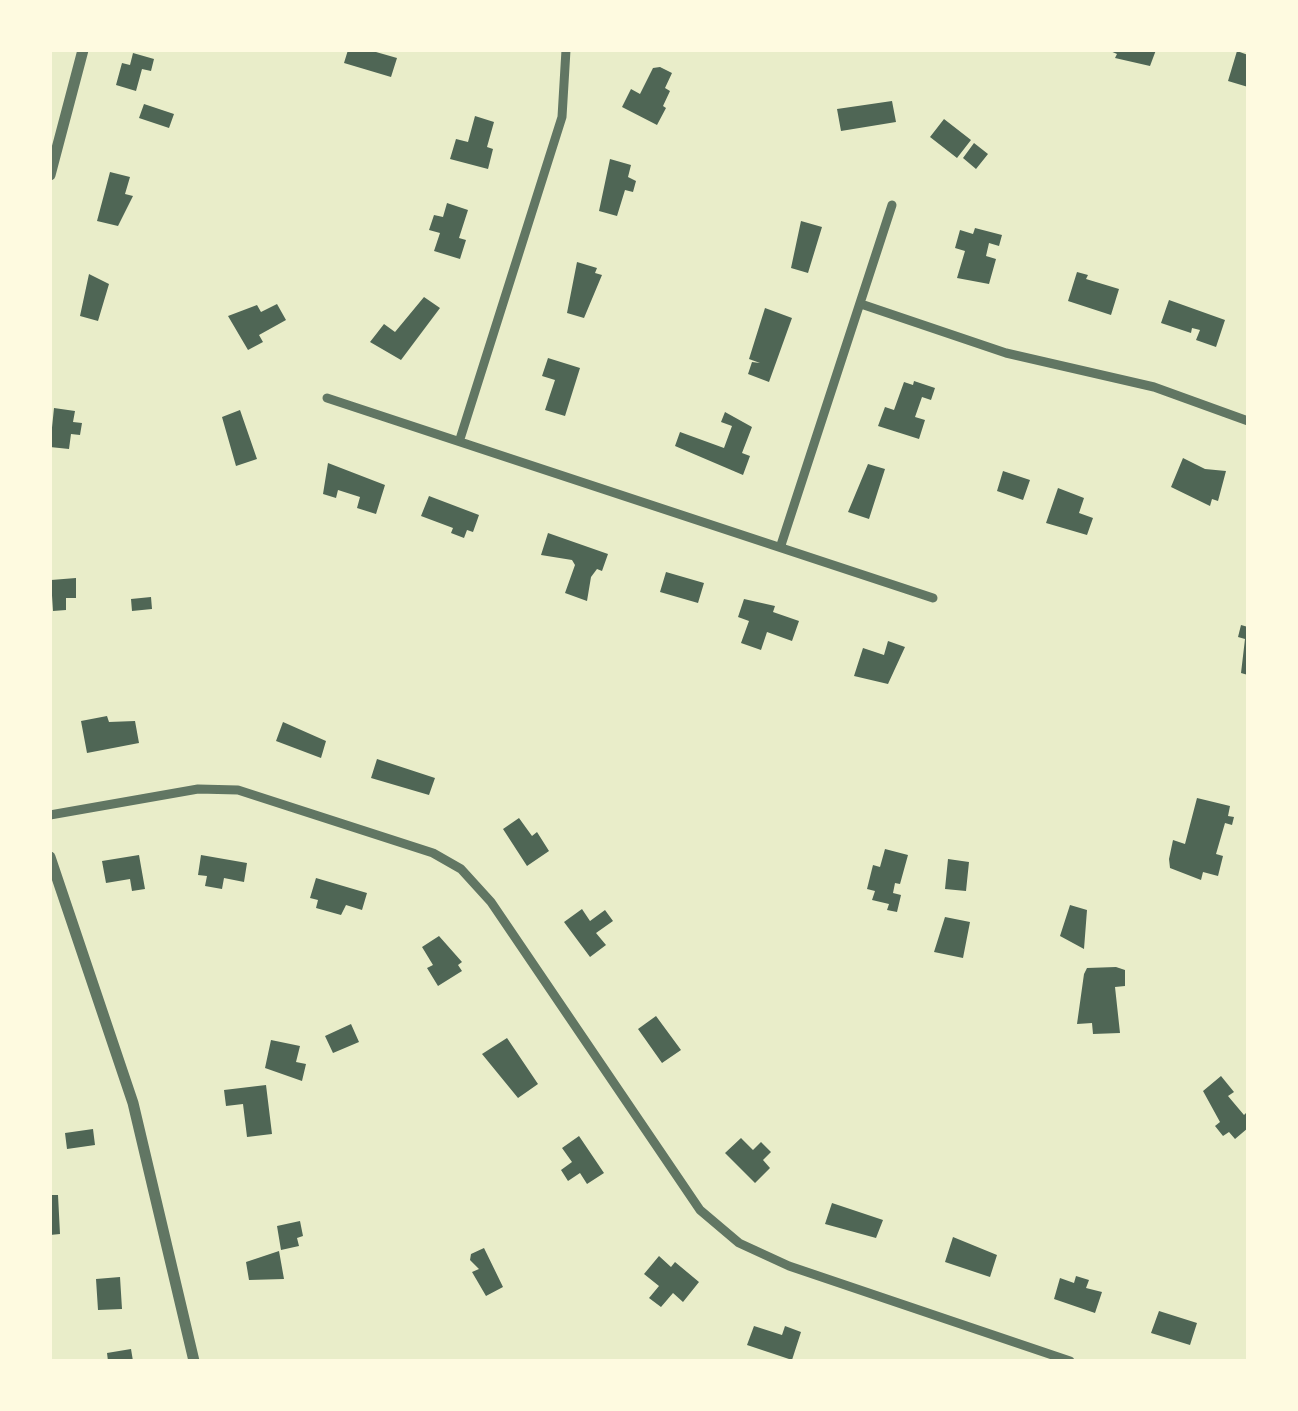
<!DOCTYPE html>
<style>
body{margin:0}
#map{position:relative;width:1298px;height:1411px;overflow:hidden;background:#e9edc9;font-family:"Archivo Narrow",sans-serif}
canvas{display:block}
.frame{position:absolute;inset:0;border:52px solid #fefae0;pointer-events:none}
</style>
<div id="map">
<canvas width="1298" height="1411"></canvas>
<div class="frame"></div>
</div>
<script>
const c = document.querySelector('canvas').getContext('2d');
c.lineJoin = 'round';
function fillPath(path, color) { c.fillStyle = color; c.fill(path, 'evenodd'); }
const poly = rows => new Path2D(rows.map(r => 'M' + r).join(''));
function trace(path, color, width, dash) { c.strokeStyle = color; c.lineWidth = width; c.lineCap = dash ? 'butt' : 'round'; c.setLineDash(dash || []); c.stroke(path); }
const building = poly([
 [348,50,369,50,397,58,391,77,344,63],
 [1108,50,1156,50,1150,66,1115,58,1117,54],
 [1237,51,1248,55,1248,87,1228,81],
 [133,53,154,59,151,71,142,69,136,91,116,85,122,63,130,65],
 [660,67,672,73,665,88,670,91,663,106,666,108,657,125,622,107,631,89,640,94,653,68],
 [892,101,896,122,841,131,837,109],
 [144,104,174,114,169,128,139,118],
 [475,116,494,122,487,147,493,149,488,169,450,159,456,139,468,142],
 [944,119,971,140,957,158,930,137],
 [974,143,988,154,976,169,963,158],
 [610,159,631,165,628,177,636,181,633,192,625,190,617,216,599,211],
 [110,172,130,177,125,194,133,196,118,226,97,221],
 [447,203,468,210,459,238,466,240,460,259,434,251,440,233,429,230,434,215,443,217],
 [801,221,822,227,808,273,791,268],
 [975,228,1002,235,999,246,989,243,986,256,996,259,989,284,957,278,965,251,955,248,960,230,973,234],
 [577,262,597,268,595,273,602,275,584,318,567,313],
 [1077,272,1088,275,1086,279,1119,289,1111,315,1068,301],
 [89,274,109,284,98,321,80,316],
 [424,297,440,308,401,360,370,342,384,324,395,332],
 [1169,300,1225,320,1216,347,1196,340,1200,330,1192,328,1191,333,1161,323],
 [277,304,286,320,259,335,263,342,248,350,228,316,257,305,261,312],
 [765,308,792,318,769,382,748,374,752,362,760,363,749,359],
 [548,358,580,368,565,416,545,410,555,380,542,376],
 [914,381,935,388,931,400,922,397,915,417,925,420,919,439,878,426,885,407,894,410,904,382,913,385],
 [54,408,75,411,73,422,82,423,80,435,71,434,69,449,50,447],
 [240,410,257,459,236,466,222,417],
 [725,412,752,427,742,453,750,456,743,475,675,446,680,432,724,448,732,426,721,422],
 [1183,458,1205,469,1226,471,1218,501,1212,499,1210,506,1171,487],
 [328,463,385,485,376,514,357,508,360,497,338,490,336,498,323,494],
 [868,464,885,469,869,519,848,512],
 [1003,471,1030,480,1023,500,997,491],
 [1058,488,1084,498,1079,513,1093,518,1087,535,1046,523],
 [429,496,479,515,473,532,467,530,464,538,451,533,453,528,421,516],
 [548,533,608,554,602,571,597,569,591,577,587,601,565,593,575,565,572,560,541,555],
 [666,572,704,583,698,603,660,592],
 [76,578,76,598,66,598,66,610,53,611,51,580],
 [151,597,152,609,132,611,131,599],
 [744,599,775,606,773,612,799,621,792,641,767,632,761,650,741,643,749,621,738,617],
 [1241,625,1248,627,1248,675,1241,673,1245,639,1238,637],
 [888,641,905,647,888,684,854,676,863,648,884,655],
 [107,716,109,722,135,721,139,743,87,753,81,721],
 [283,722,326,741,321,758,276,741],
 [377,759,435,778,429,795,371,778],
 [1197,798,1230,806,1228,816,1234,817,1232,825,1225,823,1216,854,1223,856,1218,876,1203,872,1201,880,1170,868,1169,859,1173,840,1185,844],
 [519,818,532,836,537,832,549,851,527,866,503,829],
 [885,849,908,855,900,884,895,883,893,893,901,895,897,912,887,910,889,904,872,900,875,891,867,889,873,865,880,867],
 [139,855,145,889,132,891,130,879,106,883,102,861],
 [201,855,247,863,244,882,224,878,222,889,205,886,207,876,198,875],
 [948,859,969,862,966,891,945,889],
 [316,878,367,893,362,910,346,905,341,915,316,908,318,900,310,898],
 [1070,905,1087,910,1084,949,1060,936],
 [582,909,590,921,605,910,613,921,596,933,606,945,590,957,564,922],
 [945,917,970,922,963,958,934,952],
 [439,936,462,962,458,965,462,971,438,986,427,968,433,965,422,947],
 [1116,967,1125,970,1125,986,1115,987,1120,1033,1093,1034,1092,1023,1077,1024,1084,974,1087,968],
 [656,1016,681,1050,662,1063,638,1029],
 [351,1024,359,1042,333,1053,325,1036],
 [507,1038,538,1084,518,1098,482,1054],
 [271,1040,300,1046,296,1062,306,1064,302,1081,265,1068],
 [1221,1076,1234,1092,1228,1096,1244,1115,1248,1111,1248,1128,1235,1139,1229,1132,1223,1136,1215,1126,1220,1122,1203,1091],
 [266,1085,272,1134,247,1137,243,1104,226,1106,224,1090],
 [93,1129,95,1145,67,1149,65,1133],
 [579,1136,604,1173,587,1184,580,1173,568,1181,561,1170,572,1162,562,1148],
 [741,1138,753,1150,761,1142,771,1152,763,1160,770,1168,755,1183,725,1153],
 [50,1195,58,1195,60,1234,50,1235],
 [832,1203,883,1220,876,1238,825,1224],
 [300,1221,303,1236,297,1238,299,1246,281,1250,277,1226],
 [953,1237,997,1255,990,1277,945,1262],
 [484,1248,503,1287,486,1296,472,1272,479,1269,470,1260,471,1254],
 [279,1251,284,1279,249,1280,246,1262],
 [659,1256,671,1267,675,1262,699,1282,683,1302,673,1293,661,1307,649,1298,659,1286,644,1274],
 [1076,1276,1089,1280,1086,1288,1102,1292,1095,1313,1054,1299,1060,1278,1074,1283],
 [120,1277,122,1309,98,1310,96,1279],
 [1159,1311,1197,1323,1190,1345,1151,1333],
 [754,1326,782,1335,785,1326,801,1332,792,1360,747,1345],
 [131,1349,133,1361,108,1361,107,1353]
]);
const minor = poly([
 [861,304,1006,353,1154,387,1248,421],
 [327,398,933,598],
 [460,439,562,117,566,50],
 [781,545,892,205],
 [50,815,198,789,238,790,433,853,461,869,491,902,700,1210,739,1243,789,1266,1070,1361]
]);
const tertiary = poly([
 [50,175,83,50],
 [50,857,133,1103,194,1361]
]);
fillPath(building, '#4f6655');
trace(minor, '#617663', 9);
trace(tertiary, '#617663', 11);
</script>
